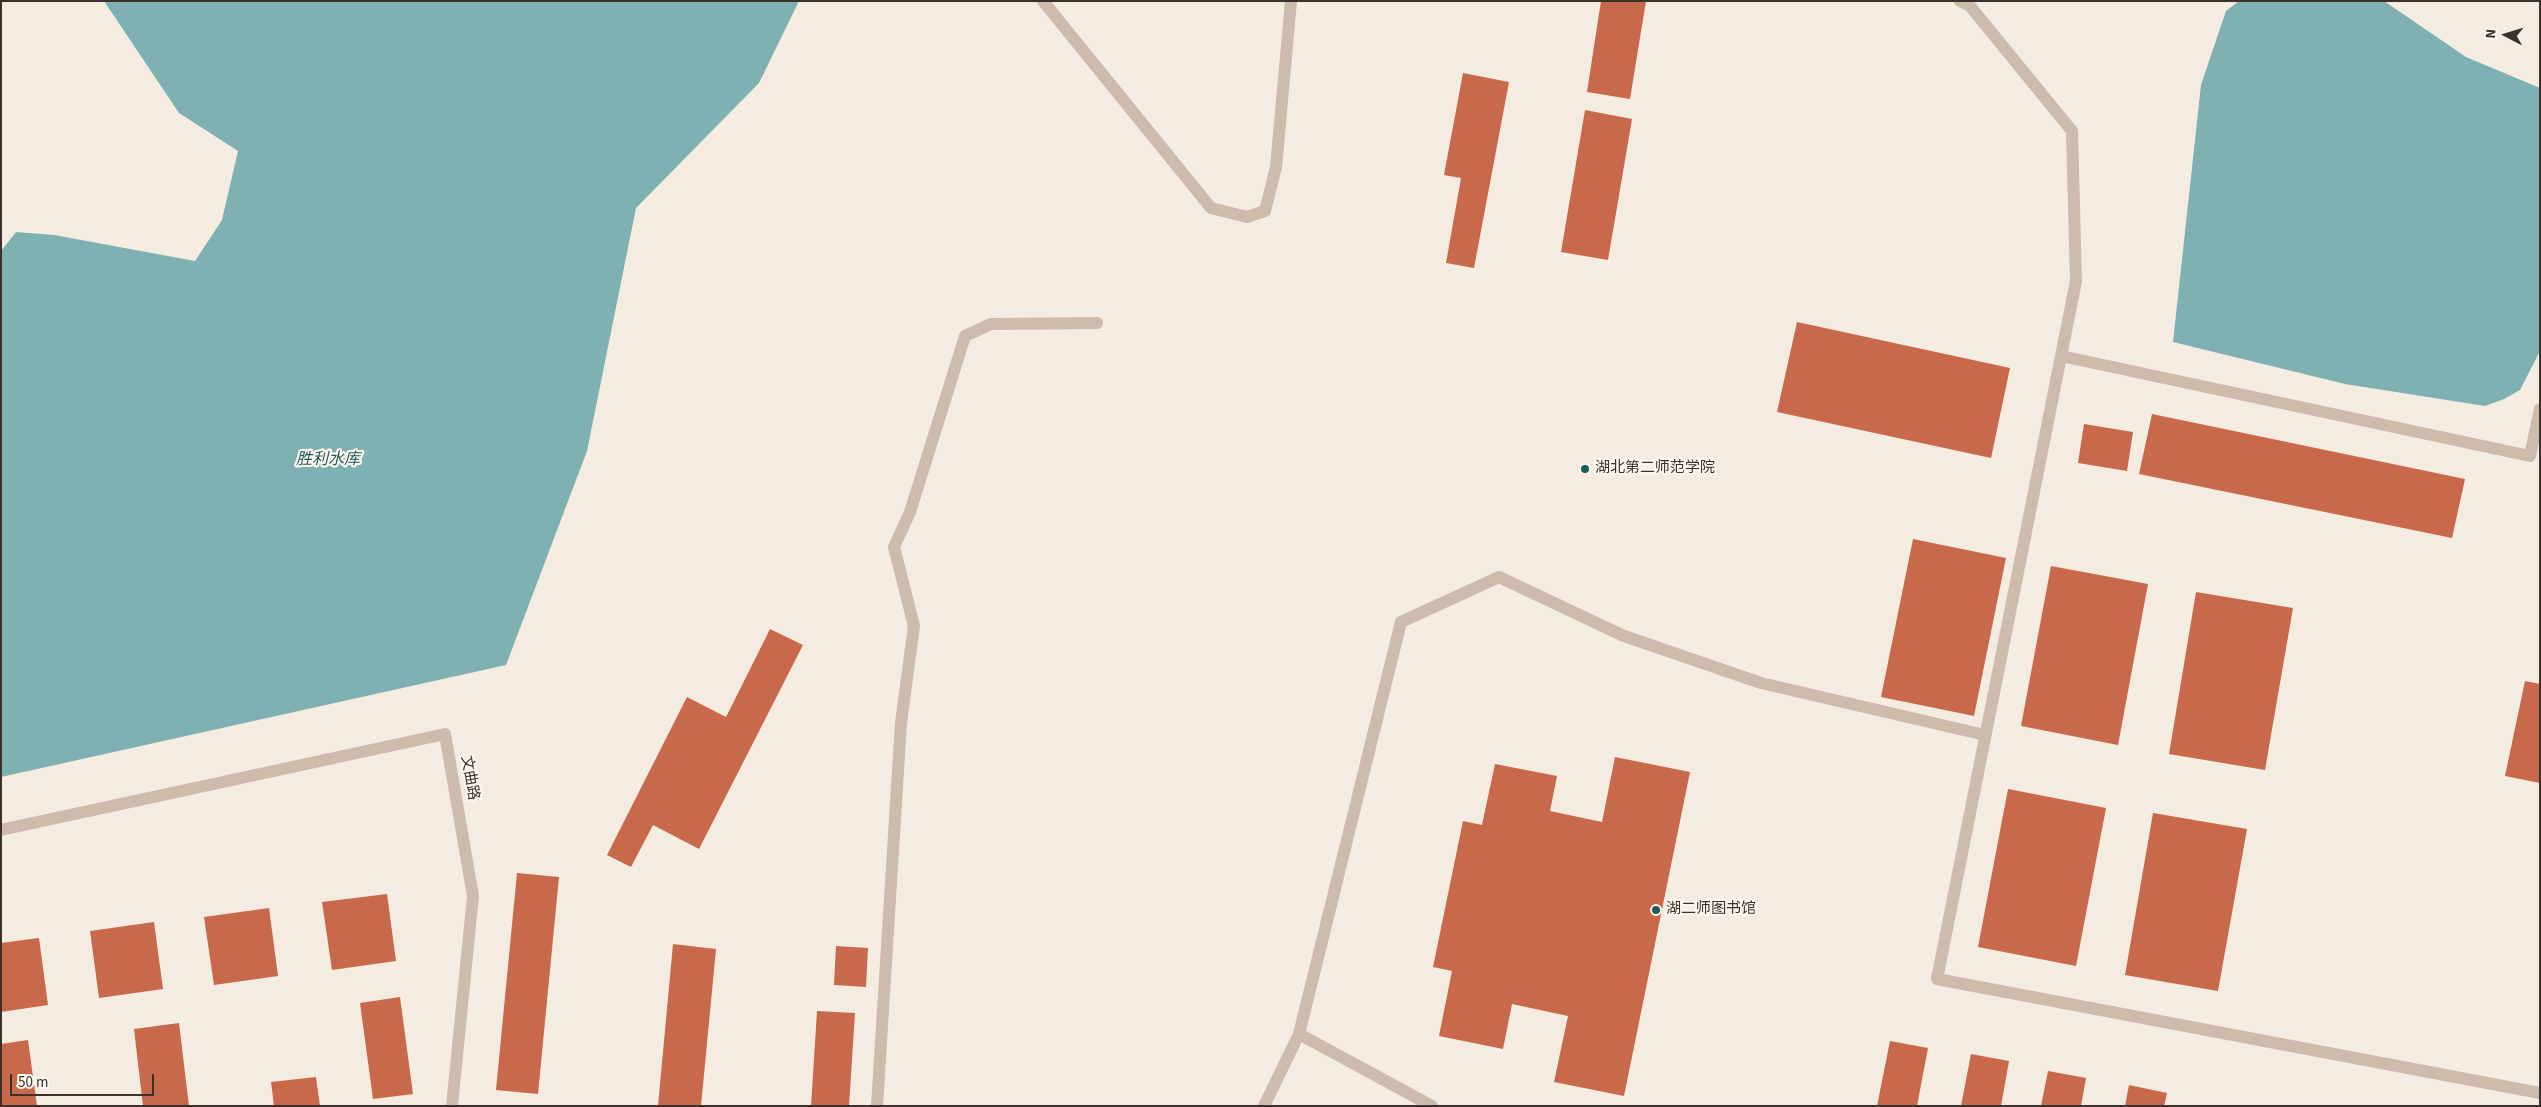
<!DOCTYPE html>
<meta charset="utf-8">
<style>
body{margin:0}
#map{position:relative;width:2541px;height:1107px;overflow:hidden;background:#f4ebe1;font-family:"Source Sans 3",sans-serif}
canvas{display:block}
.frame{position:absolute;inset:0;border:2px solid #3b302b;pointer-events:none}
.north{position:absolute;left:2481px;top:10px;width:50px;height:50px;-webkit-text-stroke:4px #fbf5ee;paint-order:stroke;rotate:275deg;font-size:14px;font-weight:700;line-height:20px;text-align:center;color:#3b302b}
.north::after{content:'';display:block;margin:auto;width:18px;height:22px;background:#3b302b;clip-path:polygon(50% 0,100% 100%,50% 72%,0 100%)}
.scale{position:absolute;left:10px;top:1074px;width:144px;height:22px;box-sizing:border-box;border:2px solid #3b302b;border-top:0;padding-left:6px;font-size:15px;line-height:18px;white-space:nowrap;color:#3b302b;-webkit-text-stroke:4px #fbf5ee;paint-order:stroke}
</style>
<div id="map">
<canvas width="2541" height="1107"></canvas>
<div class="frame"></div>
<div class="north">N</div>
<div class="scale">50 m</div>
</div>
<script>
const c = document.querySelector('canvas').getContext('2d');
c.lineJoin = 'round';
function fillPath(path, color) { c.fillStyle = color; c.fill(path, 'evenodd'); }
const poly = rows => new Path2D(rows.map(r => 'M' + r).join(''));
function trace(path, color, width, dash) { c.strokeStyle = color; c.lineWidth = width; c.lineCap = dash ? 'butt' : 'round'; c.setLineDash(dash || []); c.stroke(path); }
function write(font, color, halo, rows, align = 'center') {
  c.font = font + ' "Source Sans 3","Noto Sans SC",sans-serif'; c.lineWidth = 4.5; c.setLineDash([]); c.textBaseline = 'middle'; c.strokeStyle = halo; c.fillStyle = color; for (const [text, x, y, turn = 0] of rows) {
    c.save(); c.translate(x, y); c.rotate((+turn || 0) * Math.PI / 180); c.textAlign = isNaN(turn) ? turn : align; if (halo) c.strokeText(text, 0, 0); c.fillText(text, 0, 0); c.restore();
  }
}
const water = poly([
 [104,1,799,1,759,83,636,208,587,451,506,665,1,777,1,251,16,232,54,235,195,261,222,220,238,151,179,113],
 [2239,1,2384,1,2466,57,2540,88,2540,351,2520,390,2504,399,2485,406,2345,384,2173,342,2201,85,2226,11]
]);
const building = poly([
 [1601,1,1646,1,1630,99,1587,92],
 [1463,73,1509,82,1474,268,1446,263,1461,178,1444,175],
 [1585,110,1632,119,1608,260,1561,252],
 [1797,322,2010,368,1991,458,1777,412],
 [2152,414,2465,479,2452,538,2139,474],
 [2084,424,2133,432,2127,471,2078,463],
 [1913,539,2006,558,1974,716,1881,697],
 [2051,566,2148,584,2118,745,2021,726],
 [2196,592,2293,608,2265,770,2169,754],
 [770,629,803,645,699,849,653,825,631,867,607,855,687,697,726,717],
 [2525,681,2540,684,2540,783,2505,776],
 [1615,757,1690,772,1624,1096,1554,1082,1568,1016,1512,1004,1503,1049,1439,1036,1452,971,1433,967,1463,821,1482,825,1495,764,1557,776,1550,811,1602,822],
 [2008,789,2106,808,2076,966,1978,947],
 [2153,813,2247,829,2218,991,2125,975],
 [517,873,559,877,538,1094,496,1090],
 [387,894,396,961,332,970,322,902],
 [269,908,278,976,214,985,204,917],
 [154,922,163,989,99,998,90,931],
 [39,938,48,1005,1,1012,1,943],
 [673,944,716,949,701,1106,658,1106],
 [836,946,868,948,866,987,834,985],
 [400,997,413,1094,373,1099,360,1003],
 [817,1011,855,1013,849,1106,811,1106],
 [179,1023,189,1106,143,1106,134,1029],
 [28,1040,37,1106,1,1106,1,1044],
 [1890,1041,1928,1048,1917,1106,1877,1106],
 [1971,1054,2009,1061,2001,1106,1961,1106],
 [2048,1071,2086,1078,2081,1106,2041,1106],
 [316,1077,320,1106,274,1106,271,1082],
 [2129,1085,2167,1093,2164,1106,2125,1106]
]);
const street = poly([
 [1043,1,1211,208,1247,217,1265,211,1276,167,1291,1],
 [1960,1,1970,6,2072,131,2076,281,2061,356],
 [2540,409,2530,456,2061,356,1937,979,2540,1093],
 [1,830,445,734,473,896,452,1106],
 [1299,1034,1401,622,1499,577,1624,636,1761,683,1985,735],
 [877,1106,901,723,914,626,894,547,910,512,965,336,991,324,1097,323],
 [1264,1106,1299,1034,1432,1106]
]);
const markers = [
 [1585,469,5,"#1f5a5e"],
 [1656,910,5,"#1f5a5e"]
];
const poiNames = [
 ["湖北第二师范学院",1595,469],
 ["湖二师图书馆",1666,910]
];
const streetNames = [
 ["文曲路",469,778,80]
];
const waterNames = [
 ["胜利水库",328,460]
];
fillPath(water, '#7fb0b2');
fillPath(building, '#c8694b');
trace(street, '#cdbbac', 12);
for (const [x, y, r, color] of markers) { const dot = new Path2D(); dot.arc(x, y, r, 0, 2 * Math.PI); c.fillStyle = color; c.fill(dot); trace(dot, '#fbf5ee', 2); }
write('15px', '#3b302b', '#fbf5ee', poiNames, 'left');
write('15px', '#3b302b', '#fbf5ee', streetNames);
write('italic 16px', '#1f5a5e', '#fbf5ee', waterNames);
</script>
